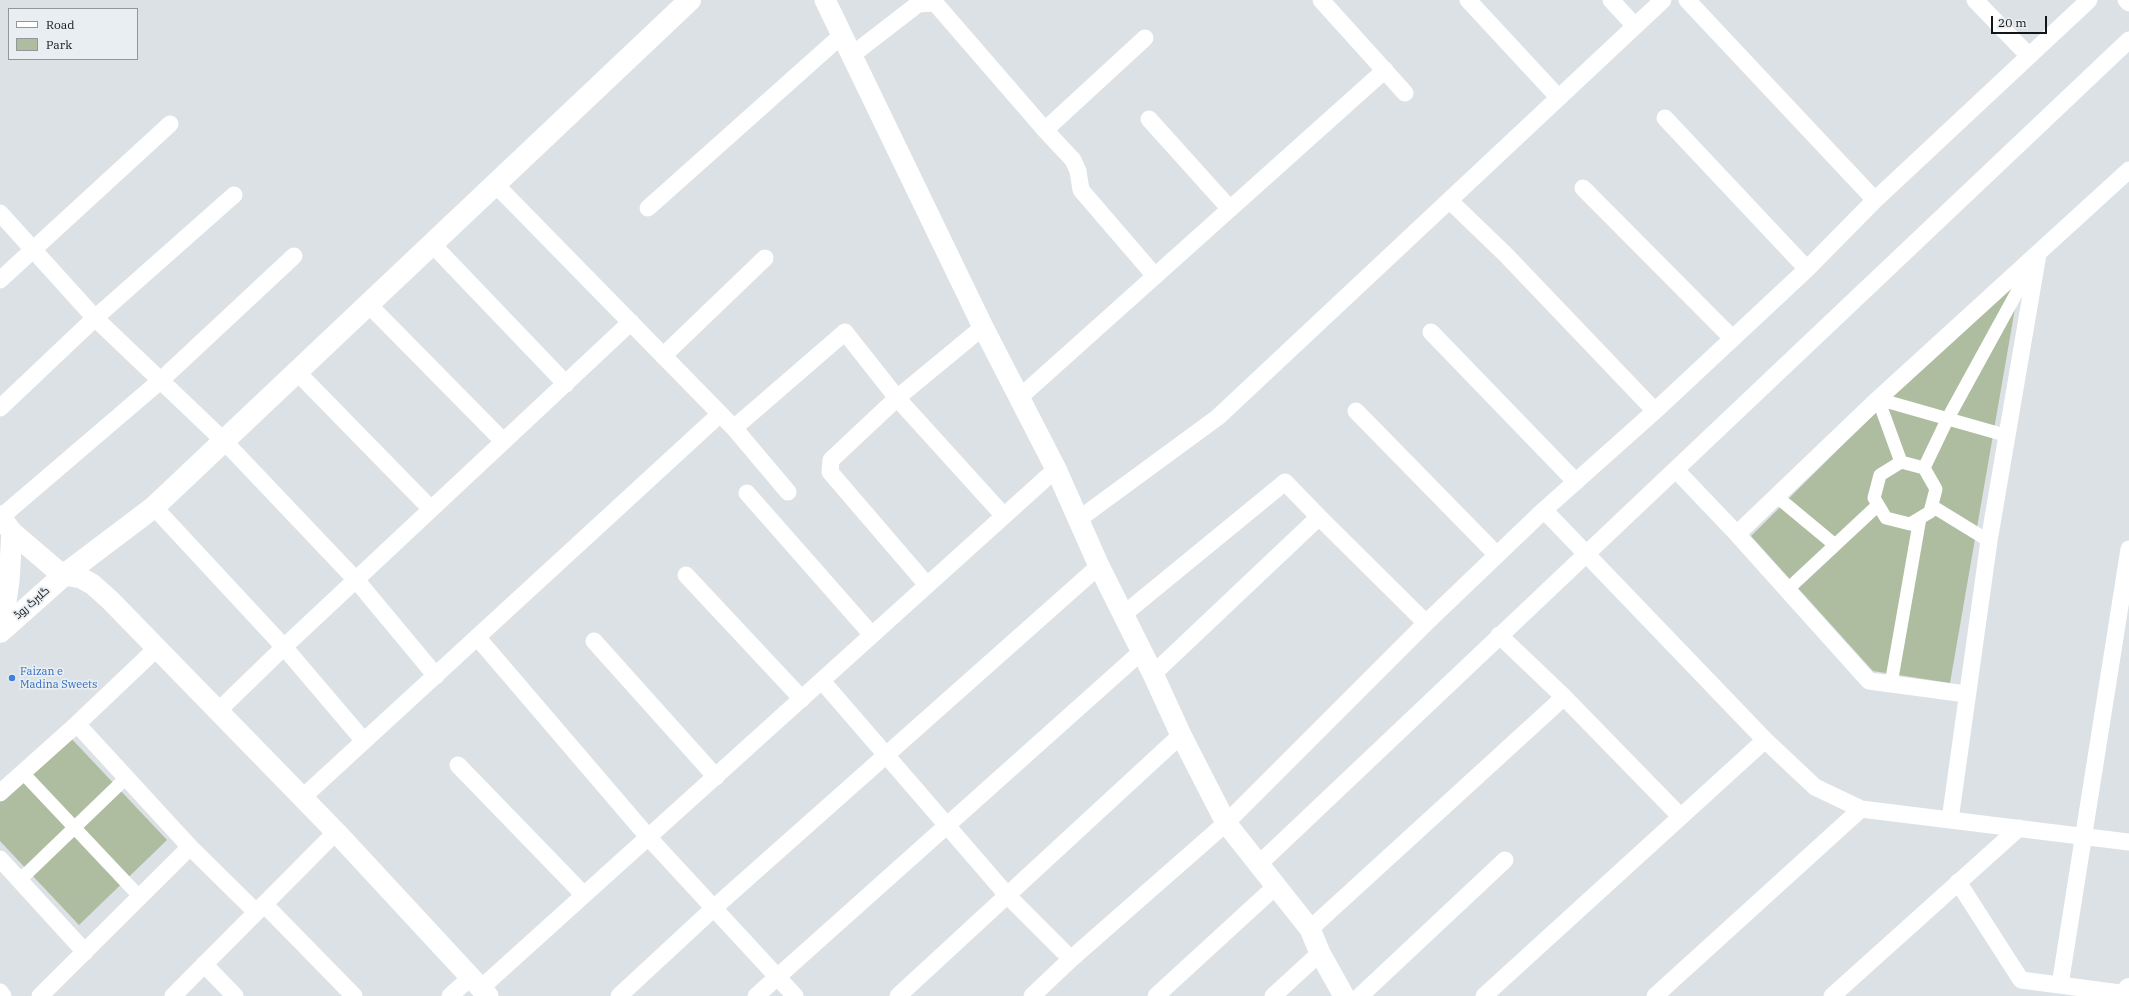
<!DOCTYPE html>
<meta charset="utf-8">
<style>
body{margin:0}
#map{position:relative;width:2129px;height:996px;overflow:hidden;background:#dbe1e5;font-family:"IBM Plex Serif",serif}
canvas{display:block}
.legend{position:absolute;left:8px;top:8px;width:130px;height:52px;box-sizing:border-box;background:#e8eef2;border:1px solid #93979a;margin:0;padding:5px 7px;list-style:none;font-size:12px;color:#141517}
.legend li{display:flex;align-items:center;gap:8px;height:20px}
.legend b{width:20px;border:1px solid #93979a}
.scale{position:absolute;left:1991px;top:16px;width:56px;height:18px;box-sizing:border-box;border:2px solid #141517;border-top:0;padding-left:5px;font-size:12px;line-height:14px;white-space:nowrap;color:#141517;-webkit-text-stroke:3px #e8eef2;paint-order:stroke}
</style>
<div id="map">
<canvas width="2129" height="996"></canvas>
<ul class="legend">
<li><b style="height:5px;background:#fff"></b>Road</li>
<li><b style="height:11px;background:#aebc9f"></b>Park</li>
</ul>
<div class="scale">20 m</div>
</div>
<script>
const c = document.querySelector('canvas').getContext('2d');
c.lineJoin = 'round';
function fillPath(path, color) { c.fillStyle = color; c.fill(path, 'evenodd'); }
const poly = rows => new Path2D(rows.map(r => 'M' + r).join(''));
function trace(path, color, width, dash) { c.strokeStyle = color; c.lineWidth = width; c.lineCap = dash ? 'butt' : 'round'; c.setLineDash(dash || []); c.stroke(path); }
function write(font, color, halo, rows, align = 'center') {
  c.font = font + ' "IBM Plex Serif",Cairo,serif'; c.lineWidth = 3.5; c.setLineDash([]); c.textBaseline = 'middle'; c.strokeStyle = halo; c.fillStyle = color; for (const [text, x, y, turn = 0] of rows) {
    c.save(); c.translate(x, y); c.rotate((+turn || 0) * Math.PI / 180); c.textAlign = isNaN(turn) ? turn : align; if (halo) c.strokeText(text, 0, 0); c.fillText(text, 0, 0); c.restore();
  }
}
const green = poly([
 [2006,283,2018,291,1950,683,1873,671,1751,536],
 [68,735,167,840,79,925,0,841,0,800]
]);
const pedestrian = poly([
 [1901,462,1878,399,2008,436],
 [1901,462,1924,468,1936,489,1930,512,1910,524,1886,518,1874,498,1880,475,1901,462],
 [1924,468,1948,418,2033,263],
 [1776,496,1835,545],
 [1932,506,1989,541],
 [1787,590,1878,505],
 [1891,684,1920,518],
 [22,772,139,896],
 [20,880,126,778]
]);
const minor = poly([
 [1321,0,1405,93],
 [1468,0,1558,97],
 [1611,0,1634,25],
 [1687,0,1875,200],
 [1975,0,2029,56],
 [2126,0,2129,3],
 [852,55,918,4,935,3,1045,130,1073,160,1078,171,1081,190,1155,276],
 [1665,118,1807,269],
 [1149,119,1230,209],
 [1045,130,1145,38],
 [496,185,734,428,845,332,897,398,1004,516],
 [1583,188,1732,338],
 [1450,201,1506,255,1655,411],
 [648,208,842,35],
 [0,213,95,318,224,441,357,581,436,676],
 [432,244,566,384],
 [0,280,170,124],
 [368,304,503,441],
 [1431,332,1576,482],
 [663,356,765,258],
 [298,373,431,509],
 [1020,397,1385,70],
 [0,408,95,318,234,195],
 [1356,411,1497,555],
 [734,428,788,492],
 [1676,470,1737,534,1869,681,1966,694],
 [747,493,872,635],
 [154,507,284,647,364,741],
 [1544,510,1765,740,1815,787,1861,809,2129,842],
 [1,517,160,381,294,256],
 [1079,519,1218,417,1663,0],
 [1737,534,1878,399,2129,170],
 [686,575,802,699],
 [927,585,830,472,831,460,897,398,983,327],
 [1124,614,1285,482,1319,517],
 [1499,635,1564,697,1680,816],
 [477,637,649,838,795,996],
 [594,641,716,777],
 [1153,674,1319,517,1426,623],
 [822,681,1007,895,1071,959],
 [218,711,284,647,631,322],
 [77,724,190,847,256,912],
 [458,765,584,895],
 [0,793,77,724,157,648],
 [302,798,720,414],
 [1950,820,1989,541,2038,254],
 [0,859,85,952],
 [1258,865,2129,40],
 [1958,882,2021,980,2128,994],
 [264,904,354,996],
 [1310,929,1564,697],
 [204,964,235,996],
 [2060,985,2129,549],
 [481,988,1056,469],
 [0,992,3,996],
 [40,996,190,847],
 [173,996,336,832],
 [450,996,471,977],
 [619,996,715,907,1099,566],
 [756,996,1141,652],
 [898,996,1181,735],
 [1032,996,1071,959,1226,823,1426,623,1544,510,1655,411,1807,269,1875,200,2089,0],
 [1156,996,1276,886],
 [1273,996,1320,953],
 [1360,996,1505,860],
 [1484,996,1765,740],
 [1655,996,1861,809],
 [1832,996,2019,828]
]);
const tertiary = poly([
 [825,0,983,327,1056,469,1099,566,1153,674,1181,735,1226,823,1310,929,1320,953,1344,996],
 [0,516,12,532,54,568,64,575,81,578,92,584,110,600,336,832,488,996],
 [2,629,9,581,12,532]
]);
const secondary = poly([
 [0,632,64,575,154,507,690,0]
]);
const primary = poly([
 [2128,996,2129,989]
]);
const markers = [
 [12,678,4,"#3f7fe0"]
];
const streetNames = [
 ["گلبرگ روڈ",32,603,-41]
];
const shopNames = [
 ["Faizan e",20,672],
 ["Madina Sweets",20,685]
];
fillPath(green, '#aebc9f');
trace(pedestrian, '#fff', 13);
trace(minor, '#fff', 17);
trace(tertiary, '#fff', 21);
trace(secondary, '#fff', 22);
trace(primary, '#fff', 22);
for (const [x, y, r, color] of markers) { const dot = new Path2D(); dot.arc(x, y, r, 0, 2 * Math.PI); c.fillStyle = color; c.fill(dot); trace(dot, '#e8eef2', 1.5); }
write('11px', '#141517', '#e8eef2', streetNames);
write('11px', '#366cbe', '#e8eef2', shopNames, 'left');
</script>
